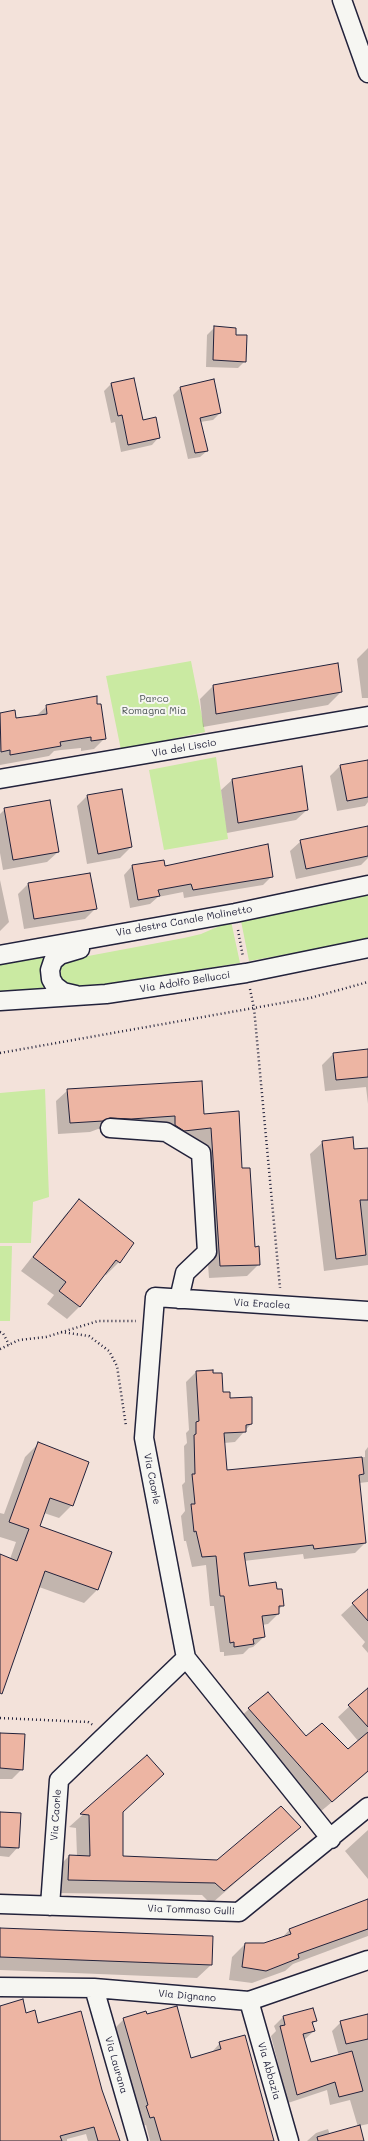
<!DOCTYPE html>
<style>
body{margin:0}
canvas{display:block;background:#f3e2da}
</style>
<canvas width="368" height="2141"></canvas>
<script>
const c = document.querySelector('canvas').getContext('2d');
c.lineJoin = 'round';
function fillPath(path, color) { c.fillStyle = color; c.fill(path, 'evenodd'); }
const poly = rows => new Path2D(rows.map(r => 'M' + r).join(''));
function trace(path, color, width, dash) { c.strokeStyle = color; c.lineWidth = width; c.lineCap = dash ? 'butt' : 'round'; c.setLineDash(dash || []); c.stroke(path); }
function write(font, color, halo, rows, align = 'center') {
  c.font = font + ' Mali,sans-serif'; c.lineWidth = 4; c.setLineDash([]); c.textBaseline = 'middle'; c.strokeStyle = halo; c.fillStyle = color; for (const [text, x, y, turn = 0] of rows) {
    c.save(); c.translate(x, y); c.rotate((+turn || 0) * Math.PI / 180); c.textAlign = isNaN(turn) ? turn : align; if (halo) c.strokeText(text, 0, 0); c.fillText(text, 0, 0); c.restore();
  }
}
const green = poly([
 [191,661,205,732,121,750,106,676],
 [216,757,228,839,164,850,149,770],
 [368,894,368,940,249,961,241,921],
 [231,921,240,963,73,990,61,980,61,966,67,960,184,938,201,934],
 [47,956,49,991,0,993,0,964],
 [45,1089,49,1197,33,1202,31,1243,0,1243,0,1093],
 [0,1246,12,1246,10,1321,0,1321]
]);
const shadow = poly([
 [215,327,245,361,238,368,206,367,207,335],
 [133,379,142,421,159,437,152,445,121,452,115,422,111,423,104,391,111,384],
 [213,381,220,413,213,420,200,422,207,451,200,457,188,459,173,395,180,388],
 [368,648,368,698,362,698,357,659],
 [337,664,341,692,328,705,203,727,200,699,213,686],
 [96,705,105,738,94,749,81,751,81,748,61,750,54,751,49,756,0,765,0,714,15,711,15,719,36,716,47,706],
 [368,761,368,802,365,806,337,811,330,776,340,766],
 [301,767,307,810,296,820,227,833,221,790,232,780],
 [87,796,131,847,120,858,87,864,77,806],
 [5,809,58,852,47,862,3,870,0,853,0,814],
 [368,836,368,858,361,865,296,879,290,851,301,841],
 [163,861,164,867,272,876,263,885,184,898,183,892,158,897,150,904,130,908,124,875,132,866],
 [89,874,96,908,85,919,24,929,18,894,28,884],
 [0,880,9,922,0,931],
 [368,1050,368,1104,366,1087,325,1091,322,1065,333,1054],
 [68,1090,203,1115,241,1169,254,1248,259,1264,247,1276,209,1278,199,1140,172,1142,119,1130,98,1129,90,1132,58,1134,56,1101],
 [323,1142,353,1150,368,1149,368,1265,324,1271,310,1154],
 [79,1201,119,1262,106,1275,104,1274,80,1306,67,1319,47,1304,54,1295,21,1271,66,1214],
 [212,1371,222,1394,229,1399,251,1424,235,1442,224,1443,226,1471,365,1457,365,1451,368,1447,368,1482,359,1483,365,1543,355,1553,304,1559,303,1554,244,1561,248,1587,276,1590,282,1606,278,1610,278,1614,268,1624,262,1625,264,1637,253,1647,249,1648,243,1654,224,1656,224,1652,220,1652,214,1606,210,1606,206,1565,192,1567,186,1541,184,1541,181,1516,185,1511,182,1485,185,1482,184,1446,187,1443,186,1433,189,1430,186,1382,196,1372],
 [38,1444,72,1505,59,1518,44,1513,39,1527,97,1590,84,1603,39,1587,0,1690,0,1556,10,1559,16,1542,0,1537,0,1513,4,1514,25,1457],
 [368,1590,368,1653,362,1646,365,1642,341,1615],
 [368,1689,368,1772,320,1812,237,1720,249,1709,306,1737,348,1751,359,1742,338,1717],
 [0,1734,22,1769,12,1779,0,1779],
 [147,1757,122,1812,122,1857,217,1861,299,1827,211,1904,202,1895,55,1893,56,1869,69,1856,77,1856,76,1828,69,1827],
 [0,1813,18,1847,9,1857,0,1856],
 [368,1830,368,1879,345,1851],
 [368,1900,368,1936,293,1964,285,1971,252,1983,229,1980,232,1957,245,1944,264,1944,281,1939,290,1929],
 [0,1929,211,1965,197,1978,0,1970],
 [0,2007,25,2014,38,2024,101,2091,119,2141,88,2141,86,2134,67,2139,67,2141,0,2141],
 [313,2009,316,2020,312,2025,314,2031,304,2040,310,2063,339,2056,332,2031,341,2022,368,2015,368,2124,359,2126,363,2141,307,2141,316,2133,328,2129,330,2135,358,2127,350,2100,330,2105,327,2090,288,2103,271,2036,276,2031,274,2026,283,2017],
 [124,2019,190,2059,211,2053,220,2043,273,2141,150,2141,146,2125,141,2126,115,2028]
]);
const building = poly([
 [214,326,236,328,236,335,247,335,246,362,213,360,214,326],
 [134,378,143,420,156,417,160,438,128,445,122,415,118,416,111,383,134,378],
 [214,379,221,413,200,418,208,451,195,453,180,387,214,379],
 [338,663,342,692,216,714,213,685,338,663],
 [97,696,97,704,101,704,106,739,91,741,91,737,72,740,60,742,61,746,10,755,10,750,1,752,0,713,15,710,16,718,47,714,46,705,97,696],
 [368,760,368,797,347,801,340,765,368,760],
 [302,766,308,810,238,823,232,779,302,766],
 [122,789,132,847,98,854,87,795,122,789],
 [50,800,59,852,13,860,4,808,50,800],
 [368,826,368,856,306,869,300,840,368,826],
 [268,844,273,877,193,890,191,884,158,890,160,896,138,900,132,865,164,860,165,866,268,844],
 [90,873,97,909,34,919,28,883,90,873],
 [368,1049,368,1077,336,1080,333,1053,368,1049],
 [202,1081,204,1114,239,1111,242,1168,250,1168,255,1247,259,1246,260,1265,220,1266,211,1128,184,1131,175,1125,175,1116,131,1119,110,1118,103,1121,70,1123,67,1089,202,1081],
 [353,1137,354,1149,368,1148,368,1200,360,1200,366,1255,336,1259,322,1141,353,1137],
 [79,1199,134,1243,120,1263,116,1260,80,1307,59,1291,66,1282,33,1257,79,1199],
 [213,1370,213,1373,222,1373,223,1392,230,1392,230,1398,252,1397,252,1424,246,1425,246,1432,224,1433,227,1470,362,1457,364,1474,359,1475,366,1543,314,1549,313,1545,244,1553,249,1586,276,1582,277,1589,282,1589,284,1606,279,1606,279,1614,262,1616,265,1637,253,1639,254,1644,234,1647,234,1642,230,1643,224,1596,220,1596,216,1556,202,1557,196,1531,194,1532,191,1504,195,1504,192,1474,195,1474,194,1435,196,1434,196,1422,199,1421,196,1371,213,1370],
 [38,1442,89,1462,73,1506,50,1498,40,1526,112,1552,98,1590,45,1571,2,1694,0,1693,0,1554,17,1561,29,1529,9,1522,38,1442],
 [368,1589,368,1621,352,1603,368,1589],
 [368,1688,368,1727,348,1705,368,1688],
 [268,1692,306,1736,322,1723,348,1749,368,1732,368,1771,332,1802,248,1708,268,1692],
 [0,1733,25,1734,23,1770,0,1768,0,1733],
 [147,1755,164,1774,123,1812,123,1856,217,1860,281,1806,301,1827,224,1891,215,1883,68,1880,69,1855,90,1856,89,1815,80,1814,147,1755],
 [0,1812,21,1813,19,1848,0,1847,0,1812],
 [368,1899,368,1929,298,1954,299,1958,266,1971,242,1967,245,1943,264,1943,291,1934,289,1929,368,1899],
 [0,1928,213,1936,212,1965,0,1957,0,1928],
 [23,1999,26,2013,35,2010,38,2023,81,2011,102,2090,120,2141,98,2141,94,2127,60,2136,62,2141,0,2141,0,2006,23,1999],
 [177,2006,191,2058,221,2049,219,2042,245,2035,274,2141,161,2141,154,2117,150,2118,146,2106,148,2105,123,2018,146,2011,147,2014,177,2006],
 [313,2008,317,2021,312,2022,315,2031,303,2034,311,2062,352,2051,363,2091,339,2097,335,2082,297,2095,280,2026,285,2025,283,2016,313,2008],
 [368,2014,368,2039,346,2044,340,2021,368,2014],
 [360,2125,364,2141,318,2141,317,2137,360,2125]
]);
const path = poly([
 [238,930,243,957],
 [250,989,254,1008,280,1288],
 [0,1053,310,998,368,982],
 [0,1332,3,1333,9,1345],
 [61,1332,89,1336,109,1351,117,1366,126,1426],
 [0,1349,19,1340,46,1337,98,1321,136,1321],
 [0,1718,88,1722,93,1725]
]);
const minor = poly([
 [342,0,368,73],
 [0,779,368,716],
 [0,955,235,913,368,885],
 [76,995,63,992,55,986,51,979,50,970,53,961,60,955,80,949],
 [0,1001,106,994,246,973,368,948],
 [110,1128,166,1132,201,1153,207,1252,185,1273,179,1299],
 [331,1839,186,1658,144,1438,155,1297,368,1311],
 [0,1904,239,1912,368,1807],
 [50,1906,59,1780,186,1658],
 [0,1987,94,1988,249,2001,368,1960],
 [94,1988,138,2141],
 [249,2001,289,2141]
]);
const parkNames = [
 ["Parco",154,699],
 ["Romagna Mia",154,711]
];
const streetNames = [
 ["Via del Liscio",184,748,-10],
 ["Via destra Canale Molinetto",184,921,-10],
 ["Via Adolfo Bellucci",185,982,-9],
 ["Via Eraclea",262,1304,3],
 ["Via Caorle",152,1479,79],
 ["Via Caorle",56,1815,-86],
 ["Via Tommaso Gulli",191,1910,2],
 ["Via Dignano",187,1996,5],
 ["Via Laurana",116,2065,74],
 ["Via Abbazia",269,2071,74]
];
fillPath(green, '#caeaa2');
fillPath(shadow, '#0003');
fillPath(building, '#edb5a3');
trace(building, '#22223b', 1);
trace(minor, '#22223b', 21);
trace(path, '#22223b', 2.5, [1, 3]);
trace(minor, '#f6f6f2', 18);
write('10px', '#4c5455', '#f6f6f2', parkNames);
write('10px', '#22223b', '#f6f6f2', streetNames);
</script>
